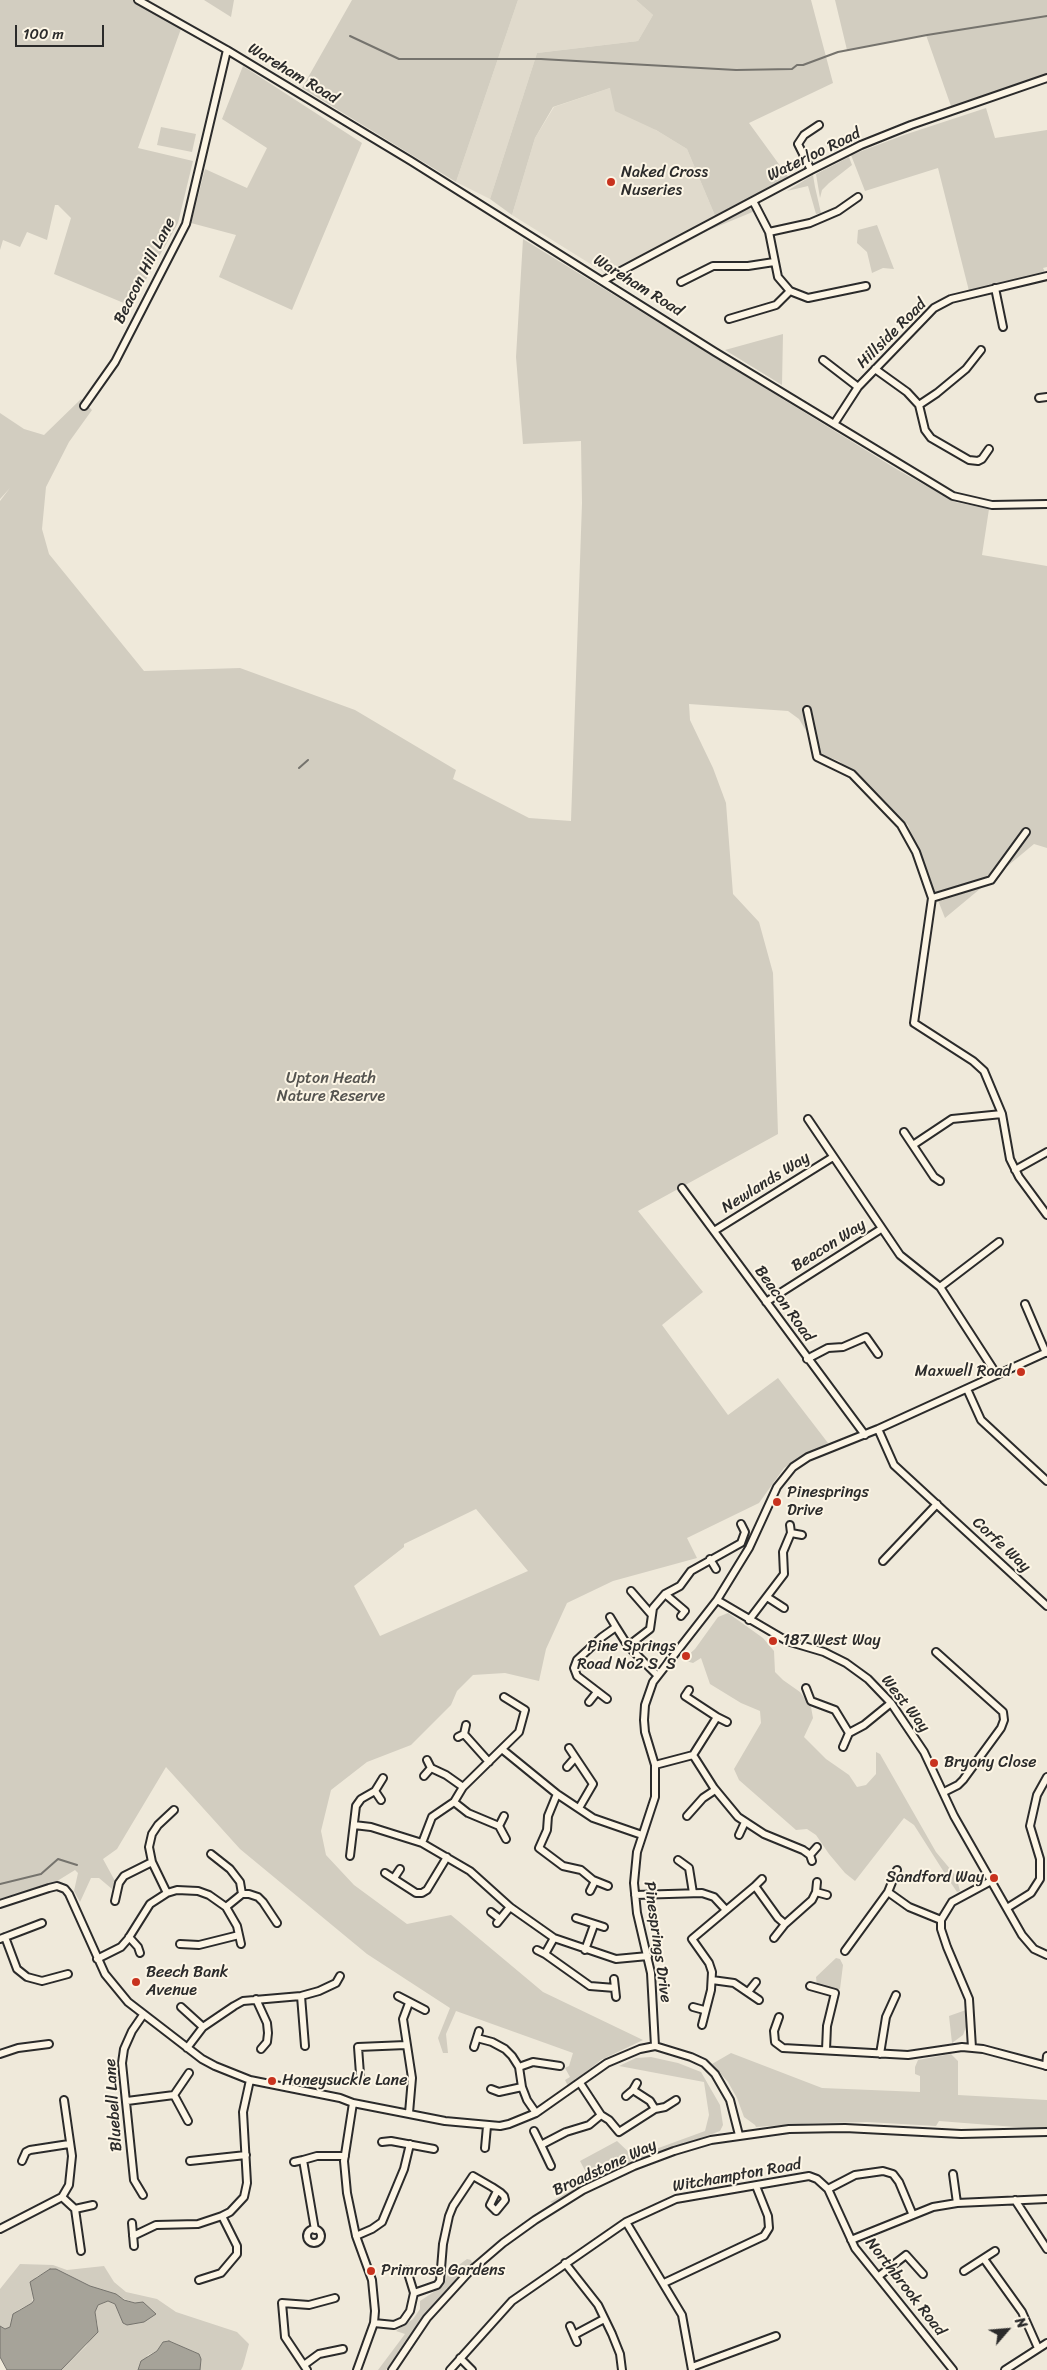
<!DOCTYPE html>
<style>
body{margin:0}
#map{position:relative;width:1047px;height:2370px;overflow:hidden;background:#efe9da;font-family:Sriracha,sans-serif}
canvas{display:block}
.north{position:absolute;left:982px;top:2305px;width:50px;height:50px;-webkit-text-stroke:4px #fcf5e5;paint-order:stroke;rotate:63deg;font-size:14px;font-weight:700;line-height:20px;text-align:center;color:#2b2b2b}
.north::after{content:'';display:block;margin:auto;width:18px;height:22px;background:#2b2b2b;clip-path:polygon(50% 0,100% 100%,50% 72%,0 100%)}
.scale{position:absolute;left:15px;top:25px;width:89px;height:22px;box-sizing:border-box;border:2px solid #2b2b2b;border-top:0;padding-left:6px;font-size:15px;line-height:18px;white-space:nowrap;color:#2b2b2b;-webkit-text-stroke:4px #fcf5e5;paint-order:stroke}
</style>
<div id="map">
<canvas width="1047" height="2370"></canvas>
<div class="north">N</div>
<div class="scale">100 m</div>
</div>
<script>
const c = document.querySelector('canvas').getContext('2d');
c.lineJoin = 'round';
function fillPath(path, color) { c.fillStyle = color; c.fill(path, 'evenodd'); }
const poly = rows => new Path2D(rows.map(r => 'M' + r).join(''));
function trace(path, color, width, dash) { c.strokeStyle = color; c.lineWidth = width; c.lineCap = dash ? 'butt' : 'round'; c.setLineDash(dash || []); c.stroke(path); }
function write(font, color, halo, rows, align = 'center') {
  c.font = font + ' Sriracha,sans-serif'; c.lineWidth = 4; c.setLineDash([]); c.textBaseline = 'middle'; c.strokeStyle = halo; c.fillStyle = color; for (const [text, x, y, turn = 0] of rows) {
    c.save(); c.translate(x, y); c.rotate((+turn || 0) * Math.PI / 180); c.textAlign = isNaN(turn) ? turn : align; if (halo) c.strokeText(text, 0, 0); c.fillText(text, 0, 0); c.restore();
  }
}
const built = poly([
 [518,0,636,0,653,15,638,41,537,53,490,199,456,182],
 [610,88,656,130,687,149,716,218,605,273,512,215,535,138,554,107]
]);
const green = poly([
 [0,0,148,0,145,7,182,26,138,148,193,161,178,223,131,306,54,274,71,218,58,205,55,205,47,240,27,232,20,247,3,240,0,250],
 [204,0,234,0,231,17],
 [352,0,518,0,456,182,302,88],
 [636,0,811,0,833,83,749,123,789,178,716,218,687,149,656,130,615,111,610,88,553,107,535,138,512,215,490,199,537,53,638,41,653,15],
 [835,0,1047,0,1047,74,952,109,926,35,847,50],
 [243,66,362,143,292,310,219,277,236,235,191,223,205,169,247,188,267,148,222,119],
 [986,108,995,138,1047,130,1047,267,1043,268,1046,274,969,291,938,168,865,191,851,155,904,135],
 [161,127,196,134,192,152,157,145],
 [849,157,852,165,829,183,822,190,820,198,816,174],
 [813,175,815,187,821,213,816,214,808,186,787,191],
 [746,207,755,211,709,230,680,246,679,244],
 [877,225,894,269,883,268,872,273,867,252,857,243,858,230],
 [523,239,898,470,955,502,989,509,982,555,1047,566,1047,848,1034,844,945,918,908,825,839,761,820,754,799,719,788,711,689,704,690,720,713,768,726,803,733,894,759,922,773,973,778,1134,638,1211,703,1292,662,1325,728,1415,778,1378,828,1443,784,1468,759,1503,687,1538,697,1558,613,1581,567,1603,546,1649,539,1681,505,1673,473,1675,457,1691,451,1705,411,1745,367,1762,331,1790,321,1831,326,1855,354,1885,407,1924,451,1915,543,1992,643,2040,601,2060,568,2086,565,2080,570,2077,565,2068,569,2066,573,2053,456,2011,446,2034,448,2053,443,2053,438,2038,450,2008,367,1954,240,1849,166,1767,117,1849,103,1859,115,1881,112,1889,99,1878,91,1878,80,1902,74,1891,78,1873,75,1870,54,1883,0,1899,0,501,10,488,0,499,0,413,24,429,44,435,81,399,92,410,69,442,46,487,42,529,49,554,144,671,240,668,355,710,456,770,453,779,459,782,529,818,571,821,582,503,581,441,523,444,516,357],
 [476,1509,528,1571,380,1636,354,1586,404,1547,404,1544],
 [783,334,782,385,725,350],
 [728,1613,763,1638,774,1651,775,1672,783,1680,800,1692,811,1707,813,1718,804,1737,826,1759,849,1775,857,1787,866,1785,876,1774,876,1752,880,1754,936,1852,956,1876,960,1891,957,1892,949,1880,914,1825,904,1818,855,1881,845,1873,829,1854,816,1835,807,1829,796,1830,739,1780,734,1769,761,1723,760,1711,741,1703,710,1684,701,1658,693,1663,686,1661,685,1658,695,1649,718,1617],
 [836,1958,840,1959,843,1965,840,1989,834,1990,817,1986,816,1977],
 [966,2010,966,2027,963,2035,952,2043,949,2016],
 [731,2053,822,2088,920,2092,920,2076,915,2074,915,2067,918,2060,951,2054,958,2061,958,2095,1047,2100,1047,2128,1028,2128,939,2121,936,2126,867,2122,814,2123,756,2127,755,2125,744,2117,737,2098,728,2082,712,2064],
 [651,2057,678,2063,701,2072,720,2105,723,2125,720,2131,613,2171,553,2203,550,2202,590,2180,580,2161,617,2141,634,2157,705,2131,709,2115,704,2082,619,2066,636,2058],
 [467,2259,471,2260,473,2265,424,2316,386,2370,378,2370,405,2334,396,2331,413,2319,420,2309,420,2301,444,2285,448,2273],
 [20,2264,53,2265,67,2270,104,2266,114,2282,126,2292,157,2299,176,2312,237,2332,249,2344,243,2366,241,2370,200,2370,201,2359,199,2354,169,2341,163,2342,157,2351,148,2355,138,2370,61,2370,86,2346,98,2327,95,2312,98,2305,108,2301,115,2304,121,2317,135,2303,90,2286,70,2276,50,2270,36,2277,32,2303,18,2310,10,2327,5,2329,0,2326,0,2289]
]);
const water = poly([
 [50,2269,56,2269,90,2286,116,2294,124,2300,135,2303,143,2302,156,2314,144,2322,127,2325,123,2323,115,2304,108,2301,98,2305,95,2312,98,2332,61,2370,7,2370,0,2357,0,2326,5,2329,10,2327,13,2314,32,2303,34,2300,30,2282,50,2269],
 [169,2341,199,2354,201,2359,200,2370,138,2370,141,2361,157,2351,163,2342,169,2341]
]);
const stream = poly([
 [350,36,399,59,541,59,736,70,792,69,797,65,803,65,838,52,927,35,1047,16],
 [299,768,308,760],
 [0,1884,41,1874,58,1859,77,1865]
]);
const minor = poly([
 [138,0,227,50,411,161,715,352,953,496,992,505,1047,504],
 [811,170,798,144,804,135,819,125],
 [753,201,769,232,778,277,790,291,808,298,866,286],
 [769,232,810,223,838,211,858,197],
 [604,280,811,170,861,145,911,125,1047,78],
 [681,282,713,266,748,266,774,262],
 [995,288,1003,327],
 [729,319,776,305,790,291],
 [823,360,858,387],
 [875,369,907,392,919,405,925,430,931,438,969,460,978,461,982,459,989,449],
 [1039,398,1047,397],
 [919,405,937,393,966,369,981,350],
 [84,406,115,362,186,224,227,50],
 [834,424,858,387,934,308,951,299,1047,276],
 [807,710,817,757,852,774,901,825,916,852,932,898],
 [1026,832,991,880,932,898,914,1023,973,1061,984,1071,1002,1114,1010,1159,1019,1177,1047,1215],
 [808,1119,900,1255,940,1287,997,1375],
 [904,1132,934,1177,940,1181],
 [913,1145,952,1119,1002,1114],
 [1015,1170,1047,1152],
 [682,1188,865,1435],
 [714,1231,833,1157],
 [940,1287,999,1242],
 [766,1302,881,1229],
 [1025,1304,1046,1353],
 [807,1359,828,1348,843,1347,866,1337,878,1354],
 [967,1389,981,1420,1047,1481],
 [878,1429,894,1465,1047,1606],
 [791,1533,802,1535],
 [710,1559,716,1569],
 [883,1561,937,1504],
 [631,1591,651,1614],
 [665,1594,685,1611,681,1616],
 [767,1597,784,1608],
 [717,1600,787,1641,824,1652,846,1663,868,1679,891,1703,924,1752,954,1816,1022,1935,1034,1949,1047,1955],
 [610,1617,616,1627],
 [749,1620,784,1574,783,1552,791,1533,790,1525],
 [628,1646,650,1629,653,1608,665,1594,680,1586,691,1571,741,1543,745,1532,741,1524],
 [936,1652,1003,1712,1004,1720,1001,1728,963,1780,958,1785,944,1792],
 [806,1688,811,1701,835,1710,849,1733],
 [607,1699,577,1676,574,1668,577,1660,602,1637,616,1627,628,1646,657,1675],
 [589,1702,597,1692],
 [717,1717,727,1722],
 [464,1734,489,1762],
 [458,1737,464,1734,466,1725],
 [843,1747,849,1733,864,1725,891,1703],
 [569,1748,593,1784,579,1808],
 [503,1750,557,1794,593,1818,642,1835],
 [693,1755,714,1788,738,1817,764,1834,803,1850,810,1855,812,1861],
 [655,1765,693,1755,717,1717,685,1696,689,1690],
 [567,1767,574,1759],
 [431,1768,446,1775,463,1787],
 [424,1776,431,1768,427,1760],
 [557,1794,548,1816,547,1830,539,1848,563,1866,581,1870,593,1880,608,1886],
 [381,1800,375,1791,383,1778],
 [454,1802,468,1813,499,1826],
 [504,1816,499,1826,506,1839],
 [687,1816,703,1798,715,1790],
 [354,1825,371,1827,422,1843,470,1871,510,1907,554,1938,616,1959,648,1956],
 [739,1835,745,1822],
 [422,1843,432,1817,454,1802,463,1787,519,1732,525,1710,504,1697],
 [211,1854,230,1869,240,1882,242,1894],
 [810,1855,817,1847],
 [350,1856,356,1806,361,1799,375,1791],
 [678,1860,689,1868,693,1893],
 [385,1873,416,1893,422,1893,427,1890,447,1857],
 [394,1878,400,1869],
 [755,1886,762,1879],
 [590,1891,595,1881],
 [816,1892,827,1895],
 [888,1892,909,1907,941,1920],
 [167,1893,152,1862,149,1847,152,1834,158,1825,174,1810],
 [635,1895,702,1893,714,1897,726,1910],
 [115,1901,119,1883,124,1876,152,1862],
 [0,1904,49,1888,57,1886,65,1889,69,1894,105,1974,128,2002,202,2059,215,2066,250,2080,340,2098,353,2103,445,2121,500,2126,509,2124,536,2113,607,2063,640,2049,655,2046,691,2057,704,2063,715,2074,730,2100,739,2135],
 [226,1907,242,1894,249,1894,258,1897,263,1902,277,1923],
 [1007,1908,1031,1893,1040,1879,1040,1859,1030,1826,1037,1795,1047,1777],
 [491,1912,500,1919],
 [576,1918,604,1927],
 [497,1923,510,1907],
 [5,1937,17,1969,27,1977,42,1981,68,1974],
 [129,1937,138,1947,140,1953],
 [554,1938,545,1954,590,1986,615,1988],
 [774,1938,785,1924],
 [0,1939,42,1923],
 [180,1944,199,1945,239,1935],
 [537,1950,545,1954],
 [585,1950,594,1925],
 [845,1951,888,1892,897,1870],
 [97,1959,121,1947,128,1939,150,1904,167,1893,177,1890,198,1891,209,1895,226,1907,237,1926,241,1944],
 [614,1979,616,1997],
 [712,1980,734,1983,759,2000],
 [810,1986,835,1993,827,2026,826,2050],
 [748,1992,756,1982],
 [301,1996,305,2046],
 [398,1996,425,2010],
 [256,1999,267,2023,268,2033,267,2042,261,2049],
 [409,2003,403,2019,412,2078,409,2113],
 [181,2007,203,2027],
 [693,2007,704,2010],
 [143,2015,132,2031,124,2049,122,2063,134,2180,143,2195],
 [779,2017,774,2031,775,2042,783,2048,908,2055,962,2047,983,2049,1047,2066],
 [702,2025,711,1990,712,1972,709,1963,692,1939,755,1886,778,1918,785,1924,812,1900,816,1892,817,1882],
 [477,2038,492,2042,505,2049,512,2056,519,2067,522,2087,527,2100,536,2113],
 [655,2046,651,1973,637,1913,634,1883,637,1852,655,1797,655,1765,645,1732,644,1720,645,1705,653,1682,717,1600,749,1548,777,1487,793,1467,808,1457,878,1429,1047,1352],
 [474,2047,479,2031],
 [187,2048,203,2027,234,2006,243,2001,301,1996,319,1991,336,1983,340,1976],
 [972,2048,969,1999,947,1947,941,1929,941,1920,952,1902,991,1881],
 [0,2054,18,2048,49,2044],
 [880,2054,886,2017,896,1995],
 [1046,2066,1047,2056],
 [519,2067,533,2062,560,2066],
 [360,2074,358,2047,406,2045],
 [580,2083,601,2115,609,2120,619,2132,655,2109,650,2101,633,2090],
 [491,2089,499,2092,522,2087],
 [174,2095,188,2121],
 [626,2096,633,2090,637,2083],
 [127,2101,174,2095,189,2073],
 [353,2103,344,2161,347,2193,356,2236,372,2280,375,2311,374,2323,357,2370],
 [655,2109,665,2107,676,2100],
 [534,2131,541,2145],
 [382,2142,391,2141,434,2149],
 [485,2148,487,2126],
 [22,2161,26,2152,30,2150,69,2144],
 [190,2161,246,2155],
 [294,2162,303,2160],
 [551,2166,541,2145,566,2132,589,2125,601,2115],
 [953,2174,957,2203],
 [828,2189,855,2175,883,2171,893,2174,899,2182,912,2213],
 [62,2197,75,2209,93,2205],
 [1015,2200,1047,2249],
 [75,2209,81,2251],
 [626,2222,682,2315,692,2370],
 [132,2223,134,2246],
 [0,2229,62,2197,69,2185,72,2156,64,2100],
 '307 2236a7 7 0 1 1 14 0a7 7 0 1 1-14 0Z',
 [315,2230,303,2160,317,2156,345,2156],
 [133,2236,156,2225,198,2224,222,2216,230,2212,244,2197,247,2183,243,2112,250,2080],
 [356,2236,372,2229,382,2222,404,2169,410,2144],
 [851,2240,933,2207,957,2203,1047,2199],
 [984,2259,1022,2312,1038,2348],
 [565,2263,598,2305,612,2334,620,2354,622,2370],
 [407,2270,414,2293],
 [964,2271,995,2251],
 [879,2276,906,2255,923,2274],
 [199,2280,221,2273,237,2254,237,2246,222,2216],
 [664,2283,764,2236,769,2228,768,2216,756,2186],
 [374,2323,394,2325,403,2321,410,2311,414,2293,437,2285,440,2281,443,2244,449,2216,453,2206,473,2176,492,2187,501,2193,504,2196,505,2200,496,2211,490,2205,497,2191],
 [570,2326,577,2342],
 [574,2335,604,2319],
 [460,2358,472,2370],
 [304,2365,319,2354,343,2349],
 [692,2367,776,2336],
 [307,2370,285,2337,282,2303,309,2305,335,2298],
 [392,2370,427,2318,468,2273,503,2243,535,2220,583,2190,634,2166,674,2151,711,2140,789,2129,845,2128,961,2134,1047,2132],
 [450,2370,512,2301,626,2222,676,2199,809,2176,817,2179,828,2189,855,2248,953,2370],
 [1005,2370,1047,2343]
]);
const markers = [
 [611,182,5,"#c8321e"],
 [1021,1372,5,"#c8321e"],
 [777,1502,5,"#c8321e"],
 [773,1641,5,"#c8321e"],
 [686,1656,5,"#c8321e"],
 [934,1763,5,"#c8321e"],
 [994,1878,5,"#c8321e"],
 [136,1982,5,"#c8321e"],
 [272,2081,5,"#c8321e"],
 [371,2271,5,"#c8321e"]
];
const streetNames = [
 ["Wareham Road",293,74,31],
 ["Waterloo Road",814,155,-26],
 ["Beacon Hill Lane",145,271,-63],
 ["Wareham Road",638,286,32],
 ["Hillside Road",892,334,-45],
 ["Newlands Way",766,1183,-32],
 ["Beacon Way",829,1246,-32],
 ["Beacon Road",784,1304,54],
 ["Corfe Way",1001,1545,43],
 ["West Way",905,1704,52],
 ["Pinesprings Drive",657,1942,82],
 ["Bluebell Lane",114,2105,-94],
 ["Broadstone Way",605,2168,-25],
 ["Witchampton Road",737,2176,-10],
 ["Northbrook Road",905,2287,52]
];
const poiNames = [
 ["Naked Cross",621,173],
 ["Nuseries",621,191],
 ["Maxwell Road",1011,1372,"right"],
 ["Pinesprings",787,1493],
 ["Drive",787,1511],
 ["187 West Way",783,1641],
 ["Pine Springs",676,1647,"right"],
 ["Road No2 S/S",676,1665,"right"],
 ["Bryony Close",944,1763],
 ["Sandford Way",984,1878,"right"],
 ["Beech Bank",146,1973],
 ["Avenue",146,1991],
 ["Honeysuckle Lane",282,2081],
 ["Primrose Gardens",381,2271]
];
const parkNames = [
 ["Upton Heath",331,1079],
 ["Nature Reserve",331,1097]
];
fillPath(built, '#e0dacc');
fillPath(green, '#d2cdc0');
fillPath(water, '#a6a399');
trace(water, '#75736d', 1);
trace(stream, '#75736d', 2);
trace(minor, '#2b2b2b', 10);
trace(minor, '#fcf5e5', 6);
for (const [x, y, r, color] of markers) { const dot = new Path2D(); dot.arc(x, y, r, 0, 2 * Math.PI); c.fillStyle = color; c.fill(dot); trace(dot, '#fcf5e5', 2); }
write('16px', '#2b2b2b', '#fcf5e5', streetNames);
write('16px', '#2b2b2b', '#fcf5e5', poiNames, 'left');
write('16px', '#555450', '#fcf5e5', parkNames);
</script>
